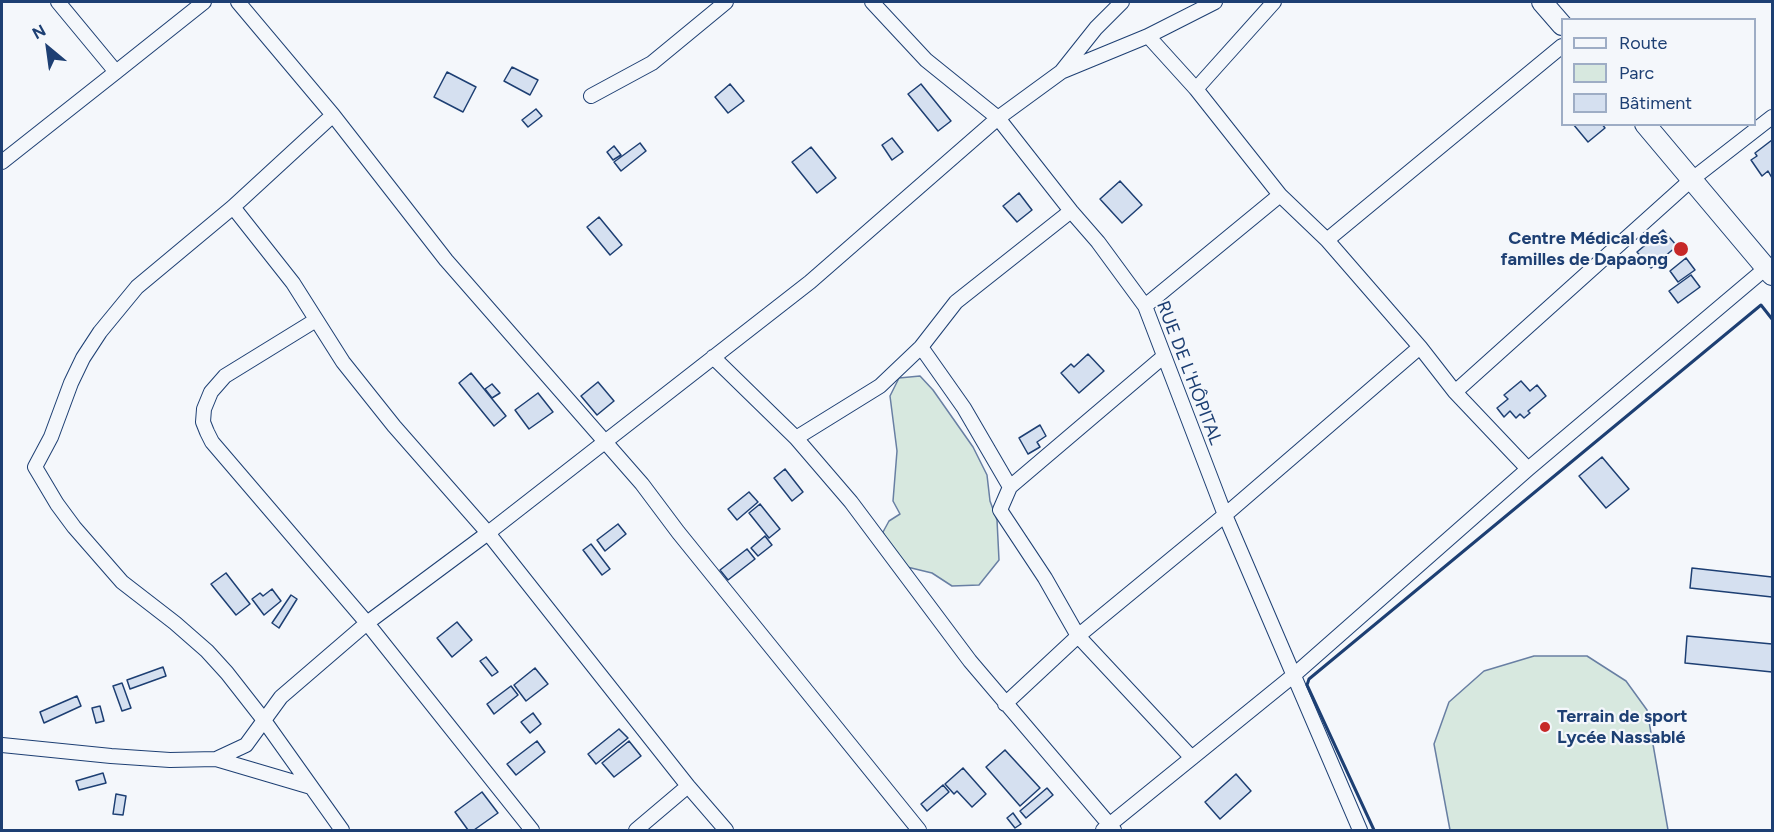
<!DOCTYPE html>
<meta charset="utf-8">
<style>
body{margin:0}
#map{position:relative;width:1774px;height:832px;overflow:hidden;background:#f4f7fb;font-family:Figtree,sans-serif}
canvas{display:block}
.frame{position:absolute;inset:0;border:3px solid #1d3f73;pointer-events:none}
.legend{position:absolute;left:1561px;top:18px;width:195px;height:108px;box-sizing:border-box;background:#f4f7fb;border:2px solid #9eadc5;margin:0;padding:8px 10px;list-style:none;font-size:18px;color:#1d3f73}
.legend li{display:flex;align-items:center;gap:12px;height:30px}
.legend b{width:30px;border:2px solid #9eadc5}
.north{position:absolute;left:18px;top:18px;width:60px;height:60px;-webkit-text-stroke:4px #f4f7fb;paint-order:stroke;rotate:331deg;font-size:16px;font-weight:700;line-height:24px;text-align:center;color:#1d3f73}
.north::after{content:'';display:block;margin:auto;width:21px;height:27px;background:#1d3f73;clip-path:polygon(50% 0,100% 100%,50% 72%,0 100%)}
</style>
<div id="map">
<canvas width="1774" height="832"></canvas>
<div class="frame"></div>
<ul class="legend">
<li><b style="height:8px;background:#f4f7fb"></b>Route</li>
<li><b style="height:16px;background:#d7e8df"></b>Parc</li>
<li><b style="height:16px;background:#d5e0f0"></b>Bâtiment</li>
</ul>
<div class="north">N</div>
</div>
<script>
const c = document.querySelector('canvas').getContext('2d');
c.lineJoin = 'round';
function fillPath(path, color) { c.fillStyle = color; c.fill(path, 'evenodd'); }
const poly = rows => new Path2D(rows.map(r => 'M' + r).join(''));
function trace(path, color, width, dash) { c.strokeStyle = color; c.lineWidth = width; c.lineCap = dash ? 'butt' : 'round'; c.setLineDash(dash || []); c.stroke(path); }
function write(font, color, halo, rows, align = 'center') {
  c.font = font + ' Figtree,sans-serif'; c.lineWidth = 4.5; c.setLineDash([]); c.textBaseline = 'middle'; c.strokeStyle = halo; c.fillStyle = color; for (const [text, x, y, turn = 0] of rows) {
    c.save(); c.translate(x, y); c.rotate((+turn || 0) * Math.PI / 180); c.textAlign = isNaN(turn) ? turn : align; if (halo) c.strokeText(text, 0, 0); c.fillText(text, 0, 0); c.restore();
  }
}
const green = poly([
 [920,376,933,390,973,447,987,475,990,501,997,520,999,560,979,585,952,586,932,573,903,566,888,545,883,532,889,521,900,514,893,501,897,451,890,396,899,378,920,376],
 [1534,656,1587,656,1626,681,1647,710,1668,830,1450,830,1434,744,1449,702,1484,671,1534,656]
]);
const building = poly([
 [512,67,538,80,530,95,504,81,512,67],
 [447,72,476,87,463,112,434,97,447,72],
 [730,84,744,101,728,113,715,97,730,84],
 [921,84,951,121,938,131,908,94,921,84],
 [536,109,542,116,528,127,522,120,536,109],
 [1573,124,1602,124,1605,128,1588,142,1573,124],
 [892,138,903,152,892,160,882,145,892,138],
 [1772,140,1772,178,1768,171,1762,176,1751,160,1757,156,1755,153,1772,140],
 [640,143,646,151,621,171,614,162,640,143],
 [614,146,621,155,613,160,607,152,614,146],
 [811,147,836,178,817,193,792,162,811,147],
 [1120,181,1142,205,1122,223,1100,199,1120,181],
 [1019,193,1032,210,1017,222,1003,206,1019,193],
 [599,217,622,245,610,255,587,227,599,217],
 [1663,230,1677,246,1651,268,1637,252,1663,230],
 [1686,258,1695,270,1678,282,1670,271,1686,258],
 [1691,275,1700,287,1678,303,1669,291,1691,275],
 [1088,354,1104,371,1079,393,1061,373,1071,364,1074,367,1088,354],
 [471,373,506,416,494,426,459,383,471,373],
 [1521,381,1530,391,1537,385,1546,396,1528,411,1530,413,1524,418,1520,414,1516,418,1510,411,1504,417,1497,408,1508,399,1504,395,1521,381],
 [598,382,614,401,597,415,581,396,598,382],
 [492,384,500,393,492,398,485,389,492,384],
 [538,393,553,412,529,429,515,410,538,393],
 [1040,425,1046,436,1037,442,1040,447,1028,454,1019,438,1040,425],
 [1602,457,1629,489,1606,508,1579,476,1602,457],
 [785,469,803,492,792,501,774,478,785,469],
 [749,492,758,502,737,520,728,509,749,492],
 [760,504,780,529,769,538,749,513,760,504],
 [618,524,626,534,605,551,597,540,618,524],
 [765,536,772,545,758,556,751,548,765,536],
 [591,544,610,569,602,575,583,550,591,544],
 [747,549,755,559,728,580,720,570,747,549],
 [1692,568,1772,577,1772,597,1690,588,1692,568],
 [226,573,250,604,236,615,211,584,226,573],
 [272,589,281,601,264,615,252,599,260,593,263,596,272,589],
 [291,595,297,599,279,628,272,623,291,595],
 [457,622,472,640,452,657,437,638,457,622],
 [1687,636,1772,644,1772,672,1685,663,1687,636],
 [486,657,498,672,492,676,480,661,486,657],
 [163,667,166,676,130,689,127,680,163,667],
 [535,668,548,684,526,701,514,685,535,668],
 [122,683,131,708,122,711,113,686,122,683],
 [511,686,518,695,494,714,487,704,511,686],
 [77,696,81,706,44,723,40,712,77,696],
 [100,706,104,721,96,723,92,708,100,706],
 [533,713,541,724,530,733,521,722,533,713],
 [619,729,628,738,596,764,588,754,619,729],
 [537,741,545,752,516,775,507,764,537,741],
 [629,741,641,756,614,777,602,763,629,741],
 [1005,750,1040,788,1020,806,986,767,1005,750],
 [963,768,986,794,972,807,957,791,954,794,945,784,963,768],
 [103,773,106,783,79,790,76,781,103,773],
 [1236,774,1251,791,1220,819,1205,802,1236,774],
 [943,785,949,792,927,811,921,804,943,785],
 [1047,788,1053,795,1026,818,1020,811,1047,788],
 [482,792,498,813,474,830,468,830,455,812,482,792],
 [116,794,126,796,123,815,113,814,116,794],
 [1013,813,1021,824,1015,828,1007,818,1013,813]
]);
const minor = poly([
 [58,2,116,72],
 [238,2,333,115,446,260,642,484,678,532,919,830],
 [872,2,926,60,998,118,1071,211,1098,242,1145,306,1225,515,1360,830],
 [1148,36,1196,89,1280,195,1327,240,1420,347,1455,392,1528,469],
 [1063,71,1148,36,1215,2],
 [1196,89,1274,2],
 [591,96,652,63,726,2],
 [333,115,233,207,137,287,100,332,83,358,71,383,51,437,35,467,57,504,74,527,122,582,175,623,207,651,227,673,263,719,342,830],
 [2,162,116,72,204,2],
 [233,207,293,283,343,362,394,426,488,533,688,786,726,830],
 [1327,240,1562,46],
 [1145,306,1280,195],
 [316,320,225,376,211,392,204,409,203,422,207,432,212,442,367,623,532,830],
 [921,347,964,408,1010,487,1000,510,1045,578,1078,636,1192,758],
 [713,357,796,438,851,502,970,661,1114,830],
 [1455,392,1691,180,1772,117],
 [796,438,880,386,921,347,956,302,1071,211],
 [1010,487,1163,357],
 [1005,704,1078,636,1225,515,1420,347],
 [2,745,111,756,170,760,216,759,246,745,281,697,367,623,488,533,810,282,998,118,1061,72,1096,28,1122,2],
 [216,759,311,787],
 [636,830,688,786],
 [1103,830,1294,675,1528,469,1766,268]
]);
const secondary = poly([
 [1542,2,1562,25],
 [1645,124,1772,275]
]);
const wall = poly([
 [1374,830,1307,685,1309,679,1761,305,1772,319]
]);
const markers = [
 [1681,249,8,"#c62828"],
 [1545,727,6,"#c62828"]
];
const poiNames = [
 ["Centre Médical des",1668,239],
 ["familles de Dapaong",1668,260],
 ["Terrain de sport",1557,717,"left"],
 ["Lycée Nassablé",1557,738,"left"]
];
const streetNames = [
 ["RUE DE L'HÔPITAL",1189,373,69]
];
fillPath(green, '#d7e8df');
trace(green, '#687fa3', 1.5);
fillPath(building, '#d5e0f0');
trace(building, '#1d3f73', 1.5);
trace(minor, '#1d3f73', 16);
trace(secondary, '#1d3f73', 22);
trace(minor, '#f4f7fb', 14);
trace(secondary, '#f4f7fb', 20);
trace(wall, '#1d3f73', 3);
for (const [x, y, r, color] of markers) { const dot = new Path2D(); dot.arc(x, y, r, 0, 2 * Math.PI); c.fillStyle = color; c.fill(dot); trace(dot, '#f4f7fb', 2); }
write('bold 18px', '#1d3f73', '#f4f7fb', poiNames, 'right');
write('18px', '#1d3f73', '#f4f7fb', streetNames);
</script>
